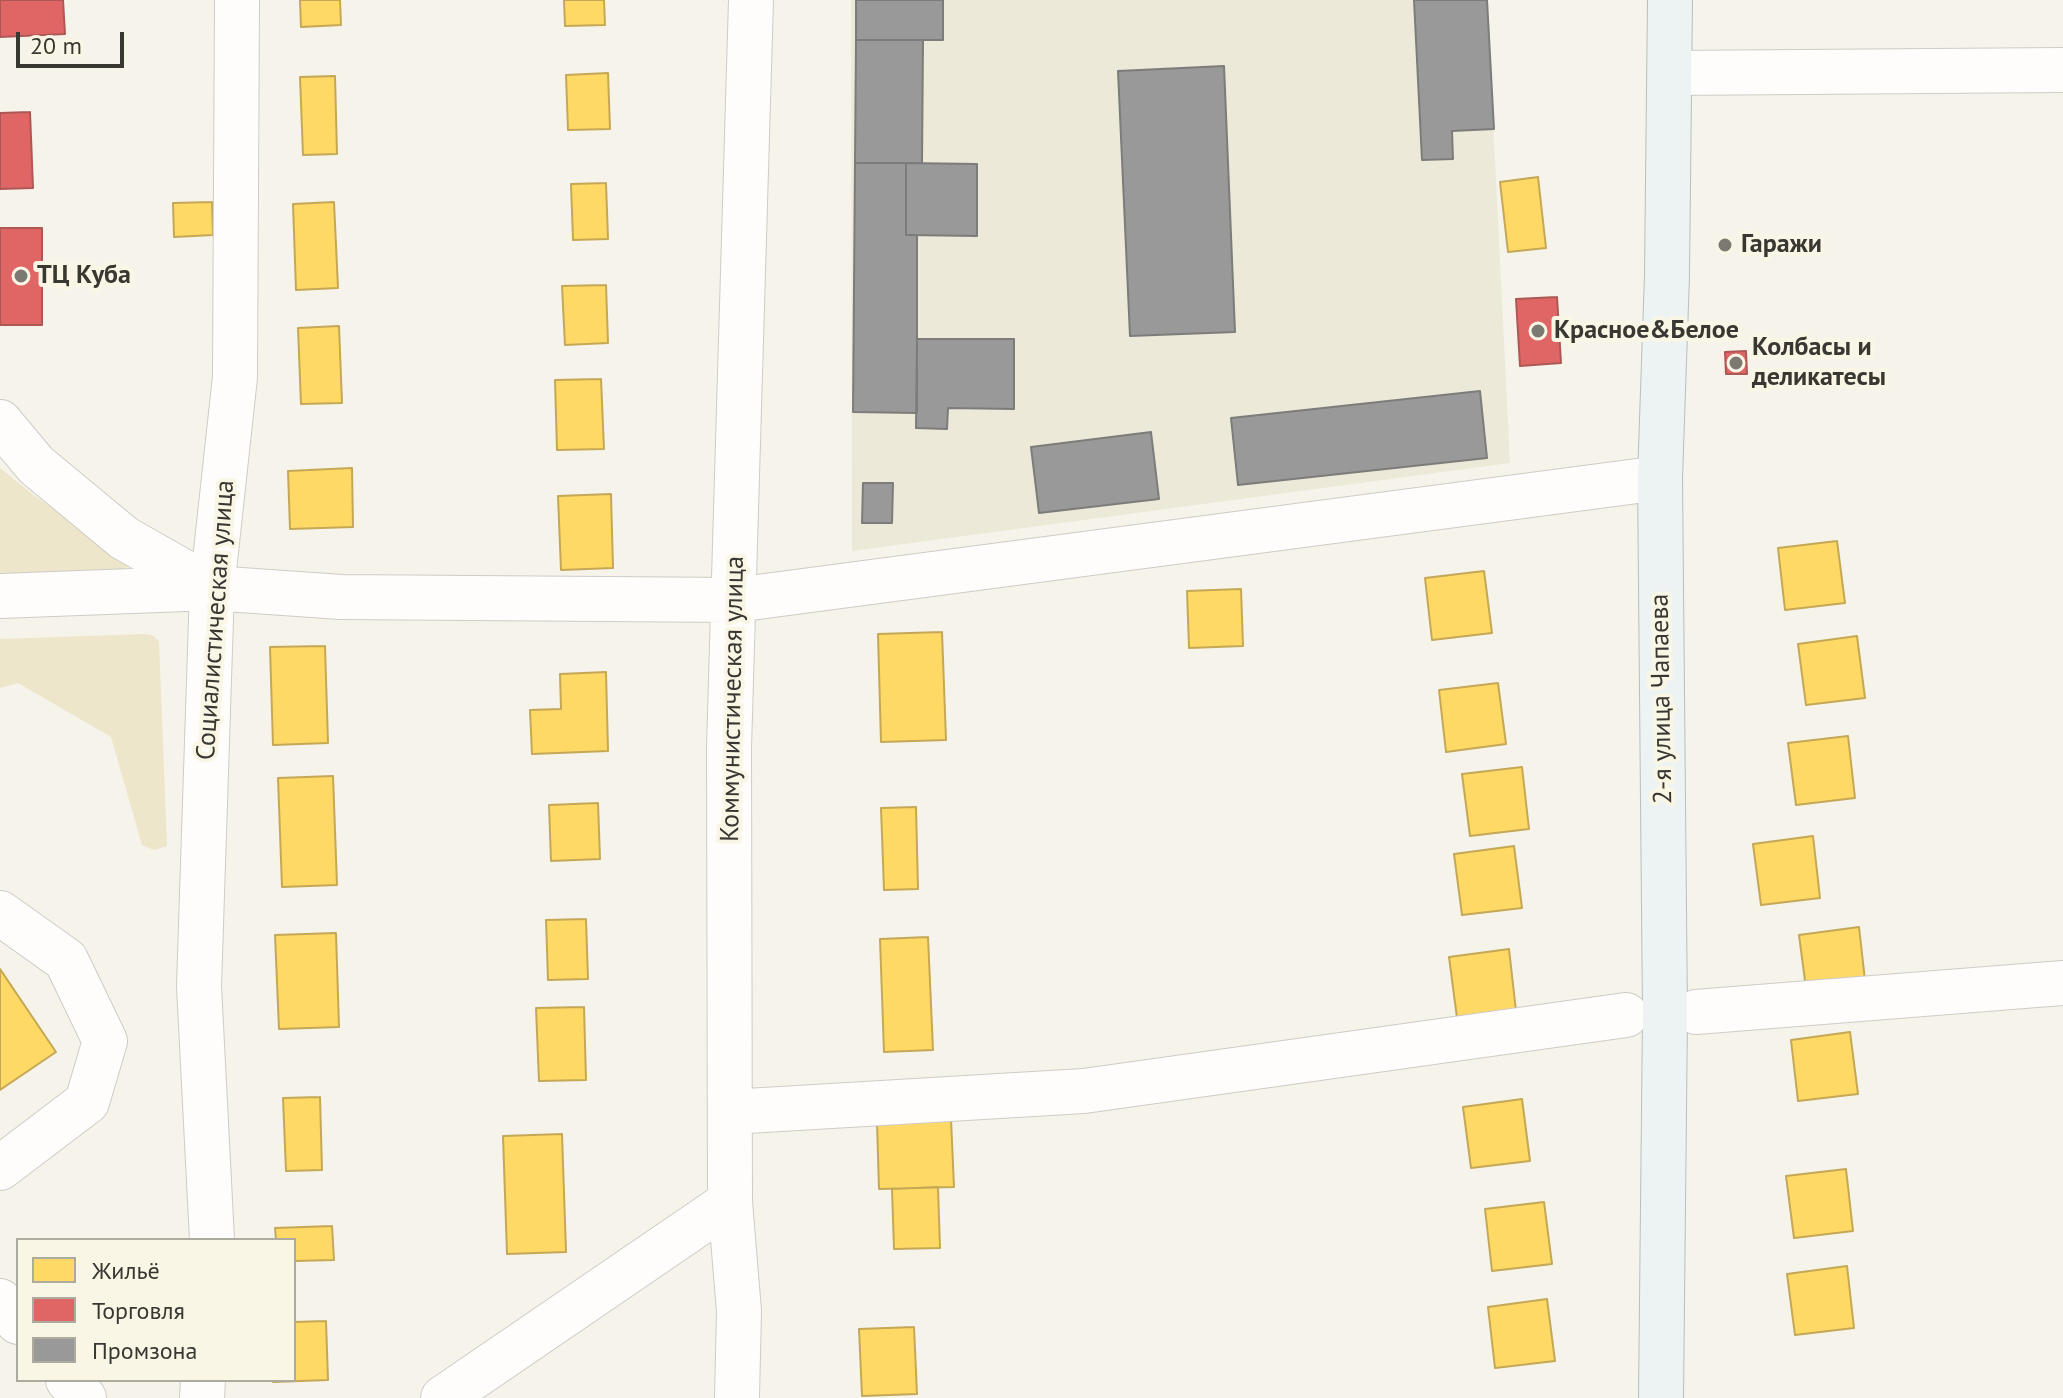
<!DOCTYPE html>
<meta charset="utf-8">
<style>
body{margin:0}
#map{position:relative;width:2063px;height:1398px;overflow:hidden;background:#f6f3ea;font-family:"PT Sans",sans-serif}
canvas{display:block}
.legend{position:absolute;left:16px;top:1238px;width:280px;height:144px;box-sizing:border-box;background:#faf6e6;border:2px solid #adaa9e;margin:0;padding:10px 14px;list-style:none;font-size:24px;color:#393732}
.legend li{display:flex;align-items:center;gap:16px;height:40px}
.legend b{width:40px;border:2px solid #adaa9e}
.scale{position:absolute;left:16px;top:32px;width:108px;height:36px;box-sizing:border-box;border:4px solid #393732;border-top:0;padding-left:10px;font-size:24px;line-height:28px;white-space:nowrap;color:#393732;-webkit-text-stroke:6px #faf6e6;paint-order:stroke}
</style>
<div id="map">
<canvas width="2063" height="1398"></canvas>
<ul class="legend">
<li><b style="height:22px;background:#ffd966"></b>Жильё</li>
<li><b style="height:22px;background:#e06666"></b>Торговля</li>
<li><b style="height:22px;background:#999"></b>Промзона</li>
</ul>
<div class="scale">20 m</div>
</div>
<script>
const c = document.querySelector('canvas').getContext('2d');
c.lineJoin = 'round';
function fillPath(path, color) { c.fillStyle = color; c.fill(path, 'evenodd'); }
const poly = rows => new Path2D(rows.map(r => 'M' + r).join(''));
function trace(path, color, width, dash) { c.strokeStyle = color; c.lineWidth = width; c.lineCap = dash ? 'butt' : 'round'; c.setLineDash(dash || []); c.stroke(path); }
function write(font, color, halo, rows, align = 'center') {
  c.font = font + ' "PT Sans",sans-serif'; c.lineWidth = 8; c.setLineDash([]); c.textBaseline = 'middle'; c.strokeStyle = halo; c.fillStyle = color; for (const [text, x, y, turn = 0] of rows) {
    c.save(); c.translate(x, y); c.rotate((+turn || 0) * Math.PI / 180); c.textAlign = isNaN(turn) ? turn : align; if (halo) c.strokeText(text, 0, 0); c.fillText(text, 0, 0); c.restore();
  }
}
const built = poly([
 [851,0,1487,0,1510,463,852,551]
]);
const green = poly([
 [0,468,36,497,131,560,125,572,0,577],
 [143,634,152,635,159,641,167,846,154,850,142,845,111,737,18,683,0,688,0,639]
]);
const homes = poly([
 [300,0,340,0,341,25,301,27,300,0],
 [564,0,604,0,605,25,565,26,564,0],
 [608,73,610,129,568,130,566,75,608,73],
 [335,76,337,154,303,155,300,77,335,76],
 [1538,177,1546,248,1508,252,1500,182,1538,177],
 [606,183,608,239,573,240,571,184,606,183],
 [212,202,213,235,174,237,173,203,212,202],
 [334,202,338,288,296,290,293,204,334,202],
 [606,285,608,343,565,345,562,286,606,285],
 [339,326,342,403,301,404,298,328,339,326],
 [601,379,604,449,557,450,555,380,601,379],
 [352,468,353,527,290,529,288,471,352,468],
 [611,494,613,568,561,570,558,496,611,494],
 [1837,541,1845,603,1785,610,1778,548,1837,541],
 [1484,571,1492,633,1432,640,1425,578,1484,571],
 [1241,589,1243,646,1189,648,1187,591,1241,589],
 [942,632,946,740,881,742,878,634,942,632],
 [1857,636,1865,698,1806,705,1798,644,1857,636],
 [325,646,328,743,273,745,270,647,325,646],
 [606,672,608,751,532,754,530,710,561,709,560,674,606,672],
 [1498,683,1506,744,1446,752,1439,690,1498,683],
 [1848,736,1855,798,1796,805,1788,743,1848,736],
 [1522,767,1529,829,1470,836,1462,774,1522,767],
 [333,776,337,885,282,887,278,778,333,776],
 [598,803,600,859,551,861,549,805,598,803],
 [916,807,918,889,884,890,881,808,916,807],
 [1813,836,1820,898,1761,905,1753,844,1813,836],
 [1514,846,1522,908,1462,915,1454,854,1514,846],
 [586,919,588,979,548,980,546,920,586,919],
 [1859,927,1866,989,1807,996,1799,935,1859,927],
 [336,933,339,1027,279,1029,275,935,336,933],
 [928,937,933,1050,884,1052,880,939,928,937],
 [1509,949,1516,1011,1457,1018,1449,957,1509,949],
 [0,969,56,1052,0,1090,0,969],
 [584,1007,586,1080,539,1081,536,1008,584,1007],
 [1850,1032,1858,1094,1798,1101,1791,1040,1850,1032],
 [320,1097,322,1170,286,1171,283,1098,320,1097],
 [1522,1099,1530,1161,1471,1168,1463,1107,1522,1099],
 [951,1119,954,1187,879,1189,877,1122,951,1119],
 [562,1134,566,1252,507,1254,503,1136,562,1134],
 [1846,1169,1853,1231,1794,1238,1786,1176,1846,1169],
 [938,1187,940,1248,894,1249,892,1189,938,1187],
 [1544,1202,1552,1264,1492,1271,1485,1209,1544,1202],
 [332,1226,334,1260,294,1261,294,1240,276,1240,275,1228,332,1226],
 [1847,1266,1854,1328,1795,1335,1787,1274,1847,1266],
 [1547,1299,1555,1361,1495,1368,1488,1307,1547,1299],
 [326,1321,328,1380,273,1382,294,1380,294,1322,326,1321],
 [914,1327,917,1394,862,1396,859,1329,914,1327]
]);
const shops = poly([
 [0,0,63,0,65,34,0,37,0,0],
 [30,112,33,188,0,189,0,113,30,112],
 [0,228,42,228,42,325,0,325,0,228],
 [1557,297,1561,363,1520,366,1516,299,1557,297],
 [1746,351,1747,374,1726,374,1725,352,1746,351]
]);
const industry = poly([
 [856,0,943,0,943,40,856,40,856,0],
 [1414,0,1487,0,1494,129,1452,131,1453,159,1422,160,1414,0],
 [856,40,923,40,922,163,855,163,856,40],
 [1224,66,1235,332,1130,336,1118,71,1224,66],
 [855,163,906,163,906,235,917,235,917,413,853,412,855,163],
 [906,163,977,164,977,236,906,235,906,163],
 [917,339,1014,339,1014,409,948,408,947,429,916,428,917,339],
 [1480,391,1487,458,1238,485,1231,418,1480,391],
 [1151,432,1159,499,1039,513,1031,447,1151,432],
 [863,483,893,483,892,523,862,523,863,483]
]);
const minor = poly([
 [1670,73,2063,70],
 [0,422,36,465,124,538,212,588],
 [0,596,212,588,341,597,735,600,1660,478],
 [0,913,66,960,105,1041,87,1102,0,1168],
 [1696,1012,2063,983],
 [730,1112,1084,1091,1626,1015],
 [212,1240,199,986,212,588,235,377,237,0],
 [0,1301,18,1322],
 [68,1380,84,1398],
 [202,1398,203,1380],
 [443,1398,730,1202],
 [737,1398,739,1311,730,1202,729,748,751,0]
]);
const major = poly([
 [1661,1398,1665,1015,1660,478,1667,275,1670,0]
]);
const markers = [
 [1725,245,8,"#7b7972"],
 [21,276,8,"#7b7972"],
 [1538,331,8,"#7b7972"],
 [1736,363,8,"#7b7972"]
];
const poiNames = [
 ["Гаражи",1741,245],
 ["ТЦ Куба",37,276],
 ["Красное&Белое",1554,331],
 ["Колбасы и",1752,348],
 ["деликатесы",1752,378]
];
const streetNames = [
 ["Социалистическая улица",216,620,-86],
 ["Коммунистическая улица",733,699,-89],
 ["2-я улица Чапаева",1662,699,-91]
];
fillPath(built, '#ede9d9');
fillPath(green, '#ede6cb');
fillPath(homes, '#ffd966');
trace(homes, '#c4a856', 2);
fillPath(shops, '#e06666');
trace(shops, '#ae5856', 2);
fillPath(industry, '#999');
trace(industry, '#7c7c7a', 2);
trace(minor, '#ceccc5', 46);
trace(major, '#b5c0be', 46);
trace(minor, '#fefdfc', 44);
trace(major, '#ecf3f2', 44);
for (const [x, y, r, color] of markers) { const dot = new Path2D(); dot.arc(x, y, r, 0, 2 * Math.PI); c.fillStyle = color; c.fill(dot); trace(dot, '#faf6e6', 3); }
write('bold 26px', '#393732', '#faf6e6', poiNames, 'left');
write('26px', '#393732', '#faf6e6', streetNames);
</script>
